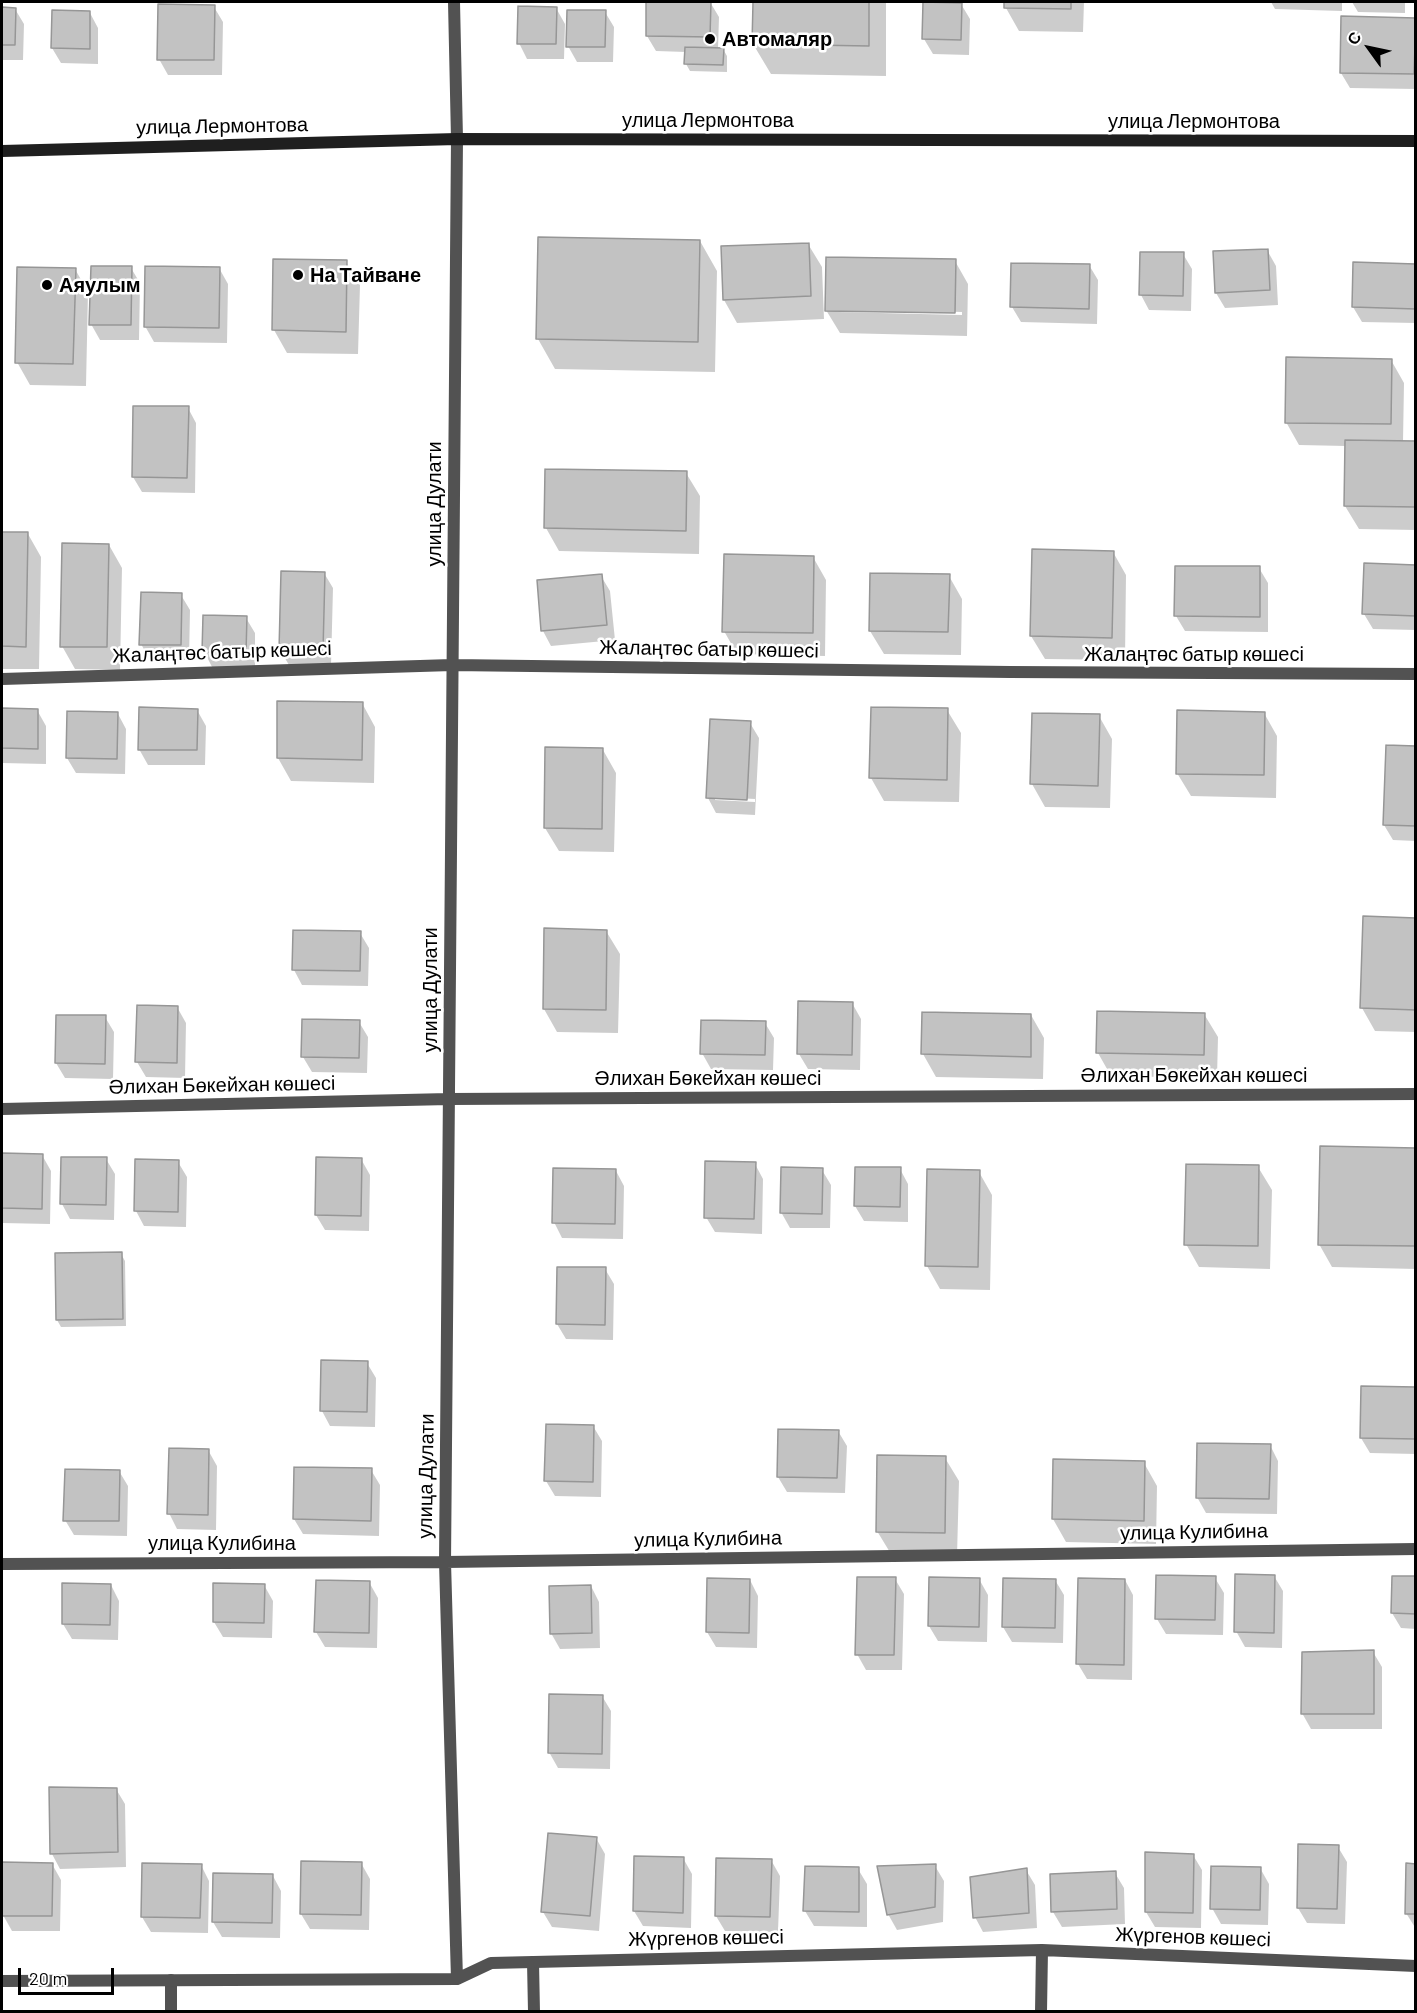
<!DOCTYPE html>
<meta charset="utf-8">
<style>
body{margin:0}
#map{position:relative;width:1417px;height:2013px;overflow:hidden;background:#fff;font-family:Barlow,sans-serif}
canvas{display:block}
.frame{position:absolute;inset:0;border:3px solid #000;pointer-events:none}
.north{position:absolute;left:1339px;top:18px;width:60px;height:60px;-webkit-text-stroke:4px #fff;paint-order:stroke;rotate:303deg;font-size:16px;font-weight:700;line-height:24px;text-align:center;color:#000}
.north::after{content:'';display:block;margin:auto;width:21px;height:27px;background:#000;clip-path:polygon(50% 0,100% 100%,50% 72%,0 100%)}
.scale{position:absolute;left:18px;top:1968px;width:96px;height:27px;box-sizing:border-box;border:3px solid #000;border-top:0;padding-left:8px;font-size:18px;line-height:21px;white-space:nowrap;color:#000;-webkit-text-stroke:4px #fff;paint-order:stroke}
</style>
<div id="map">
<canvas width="1417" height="2013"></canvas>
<div class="frame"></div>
<div class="north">С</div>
<div class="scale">20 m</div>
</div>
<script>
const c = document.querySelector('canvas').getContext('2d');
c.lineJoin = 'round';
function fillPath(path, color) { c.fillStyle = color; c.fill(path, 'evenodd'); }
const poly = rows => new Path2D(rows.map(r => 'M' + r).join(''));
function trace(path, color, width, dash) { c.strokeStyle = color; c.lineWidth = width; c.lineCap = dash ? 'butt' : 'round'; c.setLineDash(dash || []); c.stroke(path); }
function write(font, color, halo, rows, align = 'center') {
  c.font = font + ' Barlow,sans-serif'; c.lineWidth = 5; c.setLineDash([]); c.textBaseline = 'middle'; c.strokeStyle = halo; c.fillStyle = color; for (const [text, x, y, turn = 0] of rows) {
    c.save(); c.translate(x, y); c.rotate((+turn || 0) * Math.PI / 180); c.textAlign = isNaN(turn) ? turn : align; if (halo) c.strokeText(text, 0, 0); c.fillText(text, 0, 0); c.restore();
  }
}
const shadow = poly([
 [648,2,710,2,719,17,718,49,723,49,727,56,727,72,690,71,686,64,686,52,656,51,647,36],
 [754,2,886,2,886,76,771,74,753,44],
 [1006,2,1084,2,1083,32,1019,31,1006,8],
 [1271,2,1342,2,1342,11,1275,9],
 [1352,2,1405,2,1405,13,1358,12],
 [961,4,970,19,969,55,933,54,924,39],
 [214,7,223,22,222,75,168,75,159,59],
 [556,8,565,24,564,59,527,59,519,43],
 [2,9,15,9,24,24,23,60,2,60],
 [605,12,614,27,613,62,577,62,568,46],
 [90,13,98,28,98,64,61,63,52,48],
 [1416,20,1416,89,1350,88,1341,73],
 [540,238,700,241,717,271,715,372,555,369,538,339],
 [808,244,822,267,824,319,737,323,724,300],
 [1267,250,1276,266,1278,305,1225,308,1216,293],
 [1183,254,1192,269,1191,311,1149,310,1141,295],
 [955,261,968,284,967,336,840,333,826,310],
 [838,309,962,312,962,315,838,312],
 [346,262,360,285,358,354,287,353,274,330],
 [1354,264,1416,265,1416,323,1362,322,1353,307],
 [1089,265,1098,280,1097,324,1021,322,1012,307],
 [131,268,140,283,139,340,100,340,91,324],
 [219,268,228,284,227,343,154,342,145,326],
 [75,269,88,292,86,386,30,385,17,362],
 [1391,360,1404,383,1403,442,1416,443,1416,530,1359,529,1345,506,1346,446,1299,445,1286,422],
 [188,408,196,423,195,493,142,492,133,477],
 [686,473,700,496,699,554,559,551,546,528],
 [2,534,28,534,41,557,39,669,2,669],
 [109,545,122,568,120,670,75,669,62,646],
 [1113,552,1126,575,1125,660,1045,659,1031,636],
 [813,557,826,580,825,656,737,654,724,631],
 [1416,566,1416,630,1373,629,1364,614],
 [1259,568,1268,583,1268,632,1185,631,1176,616],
 [324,573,333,588,331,666,289,665,280,650],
 [601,576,610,591,615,640,551,646,543,631,538,582],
 [949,576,962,599,961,655,884,654,870,631],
 [181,595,190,610,189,660,150,660,141,644],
 [246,618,255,633,255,668,212,667,204,651],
 [279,702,362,703,375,727,374,783,291,781,278,758],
 [2,710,37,710,46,726,46,764,2,763],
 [197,710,206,726,205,765,148,765,139,749],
 [947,710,961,733,959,802,884,801,871,778],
 [1264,713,1277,736,1276,798,1191,796,1177,773],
 [118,714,126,729,125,774,76,773,67,758],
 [1099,716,1112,739,1110,808,1045,807,1032,784],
 [750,723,759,738,755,815,716,813,708,798],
 [715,797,755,799,755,802,715,800],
 [1416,747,1416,841,1393,840,1384,825],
 [603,750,616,773,614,852,559,851,545,828],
 [1416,919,1416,1032,1375,1031,1362,1008],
 [606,931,620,954,618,1033,557,1032,544,1009],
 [360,933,369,948,368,986,302,985,294,970],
 [852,1003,861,1019,860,1070,808,1069,799,1054],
 [177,1007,186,1023,185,1078,146,1077,137,1062],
 [1204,1014,1218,1037,1217,1078,1111,1076,1098,1053],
 [1031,1015,1044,1038,1043,1079,936,1077,923,1054],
 [105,1017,114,1032,113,1079,65,1078,56,1063],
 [359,1022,368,1037,367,1073,312,1072,303,1057],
 [765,1023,774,1038,773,1070,711,1069,702,1053],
 [1416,1149,1416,1269,1332,1267,1319,1244],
 [2,1154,42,1155,51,1171,50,1224,2,1223],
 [106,1159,115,1174,114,1220,70,1219,62,1204],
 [361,1159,370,1175,369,1231,325,1230,316,1215],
 [178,1162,187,1177,186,1227,144,1226,136,1211],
 [755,1164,763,1179,762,1234,715,1232,706,1217],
 [1258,1167,1272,1190,1270,1269,1199,1267,1186,1244],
 [900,1169,908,1184,908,1222,864,1221,855,1206],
 [822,1170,831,1185,830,1228,790,1228,781,1212],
 [616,1171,624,1186,623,1239,562,1238,554,1222],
 [979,1172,992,1195,990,1290,940,1289,927,1266],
 [121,1254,125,1261,126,1326,61,1327,57,1320],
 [605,1269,614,1284,613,1340,566,1339,557,1324],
 [367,1363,376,1378,375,1427,330,1426,322,1411],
 [1416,1389,1416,1454,1370,1453,1361,1438],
 [547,1426,593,1426,602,1441,601,1497,555,1496,546,1481],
 [838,1431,847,1446,845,1493,787,1492,778,1477],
 [1270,1445,1278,1461,1277,1514,1206,1513,1197,1497],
 [208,1450,217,1466,216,1530,177,1529,169,1513],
 [945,1458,959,1481,957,1556,891,1554,877,1531],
 [1055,1461,1144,1463,1157,1486,1156,1544,1066,1542,1053,1519],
 [295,1469,371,1470,380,1485,379,1536,303,1534,294,1519],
 [119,1471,128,1486,127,1536,74,1535,65,1520],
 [1158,1576,1215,1578,1224,1593,1223,1635,1166,1634,1157,1619],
 [1274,1576,1283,1591,1282,1648,1245,1647,1236,1631],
 [1416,1578,1416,1629,1401,1628,1392,1613],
 [895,1579,904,1594,902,1670,866,1670,857,1654],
 [930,1579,979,1579,988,1595,987,1642,938,1641,929,1626],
 [750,1580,758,1596,757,1648,716,1647,707,1632],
 [1055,1580,1064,1595,1063,1643,1012,1642,1003,1627],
 [1125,1580,1133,1595,1132,1680,1087,1679,1078,1664],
 [317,1582,369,1582,378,1598,377,1648,325,1647,316,1632],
 [64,1585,111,1585,119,1601,118,1640,72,1639,63,1624],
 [264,1585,273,1601,272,1638,223,1637,214,1622],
 [591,1586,599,1602,600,1648,560,1649,551,1633],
 [1373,1652,1382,1667,1382,1729,1311,1729,1302,1713],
 [602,1696,611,1711,610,1769,558,1768,549,1752],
 [116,1789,125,1804,126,1867,60,1869,52,1854],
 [596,1838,605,1854,599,1931,552,1927,543,1912],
 [1299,1846,1338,1847,1347,1862,1345,1924,1307,1923,1298,1908],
 [1193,1855,1202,1870,1201,1928,1155,1927,1146,1912],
 [635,1858,683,1858,692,1874,691,1928,643,1926,634,1911],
 [771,1860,780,1876,778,1932,725,1931,716,1916],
 [361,1863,370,1879,369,1930,310,1929,301,1914],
 [52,1864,61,1880,60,1931,12,1931,3,1915],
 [201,1865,209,1881,208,1933,151,1932,142,1917],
 [1416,1865,1416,1929,1406,1913],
 [935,1866,944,1881,943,1922,897,1930,888,1914],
 [1260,1868,1269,1884,1268,1925,1221,1924,1212,1908],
 [858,1869,867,1884,867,1927,814,1926,805,1911],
 [1026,1870,1035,1885,1037,1928,983,1932,975,1917],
 [1115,1873,1124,1888,1125,1924,1062,1927,1053,1912],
 [273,1876,281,1891,280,1938,222,1937,213,1922]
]);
const building = poly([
 [646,2,711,2,710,37,646,36,646,2],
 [753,2,869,2,869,46,752,44,753,2],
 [923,2,962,3,961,40,922,39,923,2],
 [1004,2,1071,2,1071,9,1004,8,1004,2],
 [158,4,215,5,214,60,157,60,158,4],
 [518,6,557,7,556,44,517,44,518,6],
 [2,7,16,8,15,45,2,45,2,7],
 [52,10,90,11,90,49,51,48,52,10],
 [567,10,606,10,605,47,566,47,567,10],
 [1341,16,1416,18,1414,74,1340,73,1341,16],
 [685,47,724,48,723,65,684,64,685,47],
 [538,237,700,240,698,342,536,339,538,237],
 [809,243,811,296,723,300,721,246,809,243],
 [1268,249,1270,290,1215,293,1213,251,1268,249],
 [1140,252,1184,252,1183,296,1139,295,1140,252],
 [826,257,956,259,955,313,825,311,826,257],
 [273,259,347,260,346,332,272,330,273,259],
 [1353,262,1416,264,1416,309,1352,307,1353,262],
 [1011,263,1090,264,1089,309,1010,307,1011,263],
 [91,266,132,266,131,325,89,325,91,266],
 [145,266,220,267,219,328,144,327,145,266],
 [17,267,76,268,73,364,15,363,17,267],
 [1286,357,1392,359,1391,424,1285,423,1286,357],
 [133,406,189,406,187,478,132,477,133,406],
 [1345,440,1416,441,1416,507,1344,506,1345,440],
 [545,469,687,471,686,531,544,528,545,469],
 [2,532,28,532,26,647,2,646,2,532],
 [62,543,109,544,107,647,60,647,62,543],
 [1032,549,1114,551,1112,638,1030,636,1032,549],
 [724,554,814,556,813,633,722,632,724,554],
 [1364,563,1416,565,1416,616,1362,614,1364,563],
 [1175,566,1260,566,1260,617,1174,616,1175,566],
 [281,571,325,572,323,651,279,650,281,571],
 [870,573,950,574,948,632,869,631,870,573],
 [602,574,607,625,541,631,537,580,602,574],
 [141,592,182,593,181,645,139,645,141,592],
 [203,615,247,616,246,653,202,652,203,615],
 [277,701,363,702,362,760,277,758,277,701],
 [139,707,198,709,197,750,138,750,139,707],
 [871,707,948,708,947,780,869,778,871,707],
 [2,708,38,709,38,749,2,748,2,708],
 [1177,710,1265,712,1264,775,1176,774,1177,710],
 [67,711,118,712,117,759,66,758,67,711],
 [1032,713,1100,714,1098,786,1030,784,1032,713],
 [710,719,751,721,747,800,706,798,710,719],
 [1386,745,1416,746,1416,826,1383,825,1386,745],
 [545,747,603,748,602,829,544,828,545,747],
 [1363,916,1416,918,1416,1010,1360,1008,1363,916],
 [544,928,607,930,606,1010,543,1009,544,928],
 [293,930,361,931,360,971,292,970,293,930],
 [798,1001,853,1002,852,1055,797,1054,798,1001],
 [137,1005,178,1006,177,1063,135,1062,137,1005],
 [1097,1011,1205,1013,1204,1055,1096,1053,1097,1011],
 [922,1012,1031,1014,1031,1057,921,1054,922,1012],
 [56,1015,106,1015,105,1064,55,1063,56,1015],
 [302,1019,360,1020,359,1058,301,1057,302,1019],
 [701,1020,766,1021,765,1055,700,1054,701,1020],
 [1320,1146,1416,1148,1416,1246,1318,1245,1320,1146],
 [2,1153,43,1154,42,1209,2,1208,2,1153],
 [61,1157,107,1157,106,1205,60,1204,61,1157],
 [316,1157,362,1158,361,1216,315,1215,316,1157],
 [135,1159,179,1160,178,1212,134,1211,135,1159],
 [705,1161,756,1162,754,1219,704,1218,705,1161],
 [1186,1164,1259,1165,1258,1246,1184,1245,1186,1164],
 [781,1167,823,1168,822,1214,780,1213,781,1167],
 [855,1167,901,1167,900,1207,854,1206,855,1167],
 [553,1168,616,1169,615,1224,552,1223,553,1168],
 [927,1169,980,1170,978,1267,925,1266,927,1169],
 [122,1252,123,1319,56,1320,55,1253,122,1252],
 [557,1267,606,1267,605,1325,556,1324,557,1267],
 [321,1360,368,1361,367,1412,320,1411,321,1360],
 [1361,1386,1416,1387,1416,1439,1360,1438,1361,1386],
 [546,1424,594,1425,593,1482,544,1481,546,1424],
 [778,1429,839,1430,837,1478,777,1477,778,1429],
 [1197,1443,1271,1444,1269,1499,1196,1498,1197,1443],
 [169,1448,209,1449,208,1515,167,1514,169,1448],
 [877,1455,946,1456,945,1533,876,1532,877,1455],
 [1053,1459,1145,1461,1144,1521,1052,1519,1053,1459],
 [294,1467,372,1468,371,1521,293,1519,294,1467],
 [65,1469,120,1470,119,1521,63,1521,65,1469],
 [1235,1574,1275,1575,1274,1633,1234,1632,1235,1574],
 [1156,1575,1216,1576,1215,1620,1155,1619,1156,1575],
 [1392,1576,1416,1576,1416,1614,1391,1613,1392,1576],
 [857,1577,896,1577,894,1655,855,1655,857,1577],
 [929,1577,980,1578,979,1627,928,1626,929,1577],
 [707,1578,750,1579,749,1633,706,1632,707,1578],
 [1003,1578,1056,1579,1055,1628,1002,1627,1003,1578],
 [1078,1578,1125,1579,1124,1665,1076,1664,1078,1578],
 [316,1580,370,1581,369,1633,314,1632,316,1580],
 [62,1583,111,1584,110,1625,62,1624,62,1583],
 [213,1583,265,1584,264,1623,213,1622,213,1583],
 [591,1585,592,1633,550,1634,549,1586,591,1585],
 [1374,1650,1374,1714,1301,1714,1302,1652,1374,1650],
 [549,1694,603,1695,602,1754,548,1753,549,1694],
 [49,1787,117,1788,118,1852,50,1854,49,1787],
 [548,1833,597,1837,590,1916,541,1912,548,1833],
 [1298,1844,1339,1845,1337,1909,1297,1908,1298,1844],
 [1145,1852,1194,1854,1193,1913,1145,1912,1145,1852],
 [634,1856,684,1857,683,1913,633,1911,634,1856],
 [716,1858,772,1859,770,1917,715,1916,716,1858],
 [301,1861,362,1862,361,1915,300,1914,301,1861],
 [2,1862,53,1863,52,1916,2,1916,2,1862],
 [142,1863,202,1864,200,1918,141,1917,142,1863],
 [1406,1863,1416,1864,1416,1914,1405,1914,1406,1863],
 [936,1864,935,1907,887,1915,877,1866,936,1864],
 [805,1866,859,1867,859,1912,803,1911,805,1866],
 [1211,1866,1261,1867,1260,1910,1210,1909,1211,1866],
 [1027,1868,1029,1913,973,1918,970,1877,1027,1868],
 [1116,1871,1117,1909,1051,1912,1050,1874,1116,1871],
 [213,1873,273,1874,272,1923,212,1922,213,1873]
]);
const service = poly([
 [533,1962,534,2012],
 [171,1980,171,2012]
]);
const minor = poly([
 [454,2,457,139,445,1562,457,1979],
 [2,679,452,665,1010,672,1416,674],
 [2,1109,449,1099,1416,1094],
 [2,1564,445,1562,1416,1549],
 [2,1981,457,1979,491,1963,1042,1950,1416,1966],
 [1041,2012,1042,1950]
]);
const secondary = poly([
 [2,151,457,139,1416,141]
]);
const markers = [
 [710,39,6,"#000"],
 [298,275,6,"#000"],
 [47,285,6,"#000"]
];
const poiNames = [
 ["Автомаляр",722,39],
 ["На Тайване",310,275],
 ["Аяулым",59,285]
];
const streetNames = [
 ["улица Лермонтова",708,120],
 ["улица Лермонтова",1194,121],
 ["улица Лермонтова",222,126,-1],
 ["улица Дулати",434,504,-90],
 ["Жалаңтөс батыр көшесі",709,649,1],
 ["Жалаңтөс батыр көшесі",222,652,-2],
 ["Жалаңтөс батыр көшесі",1194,654],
 ["улица Дулати",430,990,-90],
 ["Әлихан Бөкейхан көшесі",1194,1075],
 ["Әлихан Бөкейхан көшесі",708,1078],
 ["Әлихан Бөкейхан көшесі",222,1085,-1],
 ["улица Дулати",426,1476,-89],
 ["улица Кулибина",1194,1532,-1],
 ["улица Кулибина",708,1539,-1],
 ["улица Кулибина",222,1543],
 ["Жүргенов көшесі",1193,1937,2],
 ["Жүргенов көшесі",706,1938,-1]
];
fillPath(shadow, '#0003');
fillPath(building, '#c2c2c2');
trace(building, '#969696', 1.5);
trace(service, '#525252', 12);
trace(minor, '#525252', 12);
trace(secondary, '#1f1f1f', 12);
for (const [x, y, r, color] of markers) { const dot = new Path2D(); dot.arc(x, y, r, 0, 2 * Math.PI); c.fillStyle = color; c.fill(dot); trace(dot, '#fff', 2); }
write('bold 20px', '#000', '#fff', poiNames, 'left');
write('20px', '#000', '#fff', streetNames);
</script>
